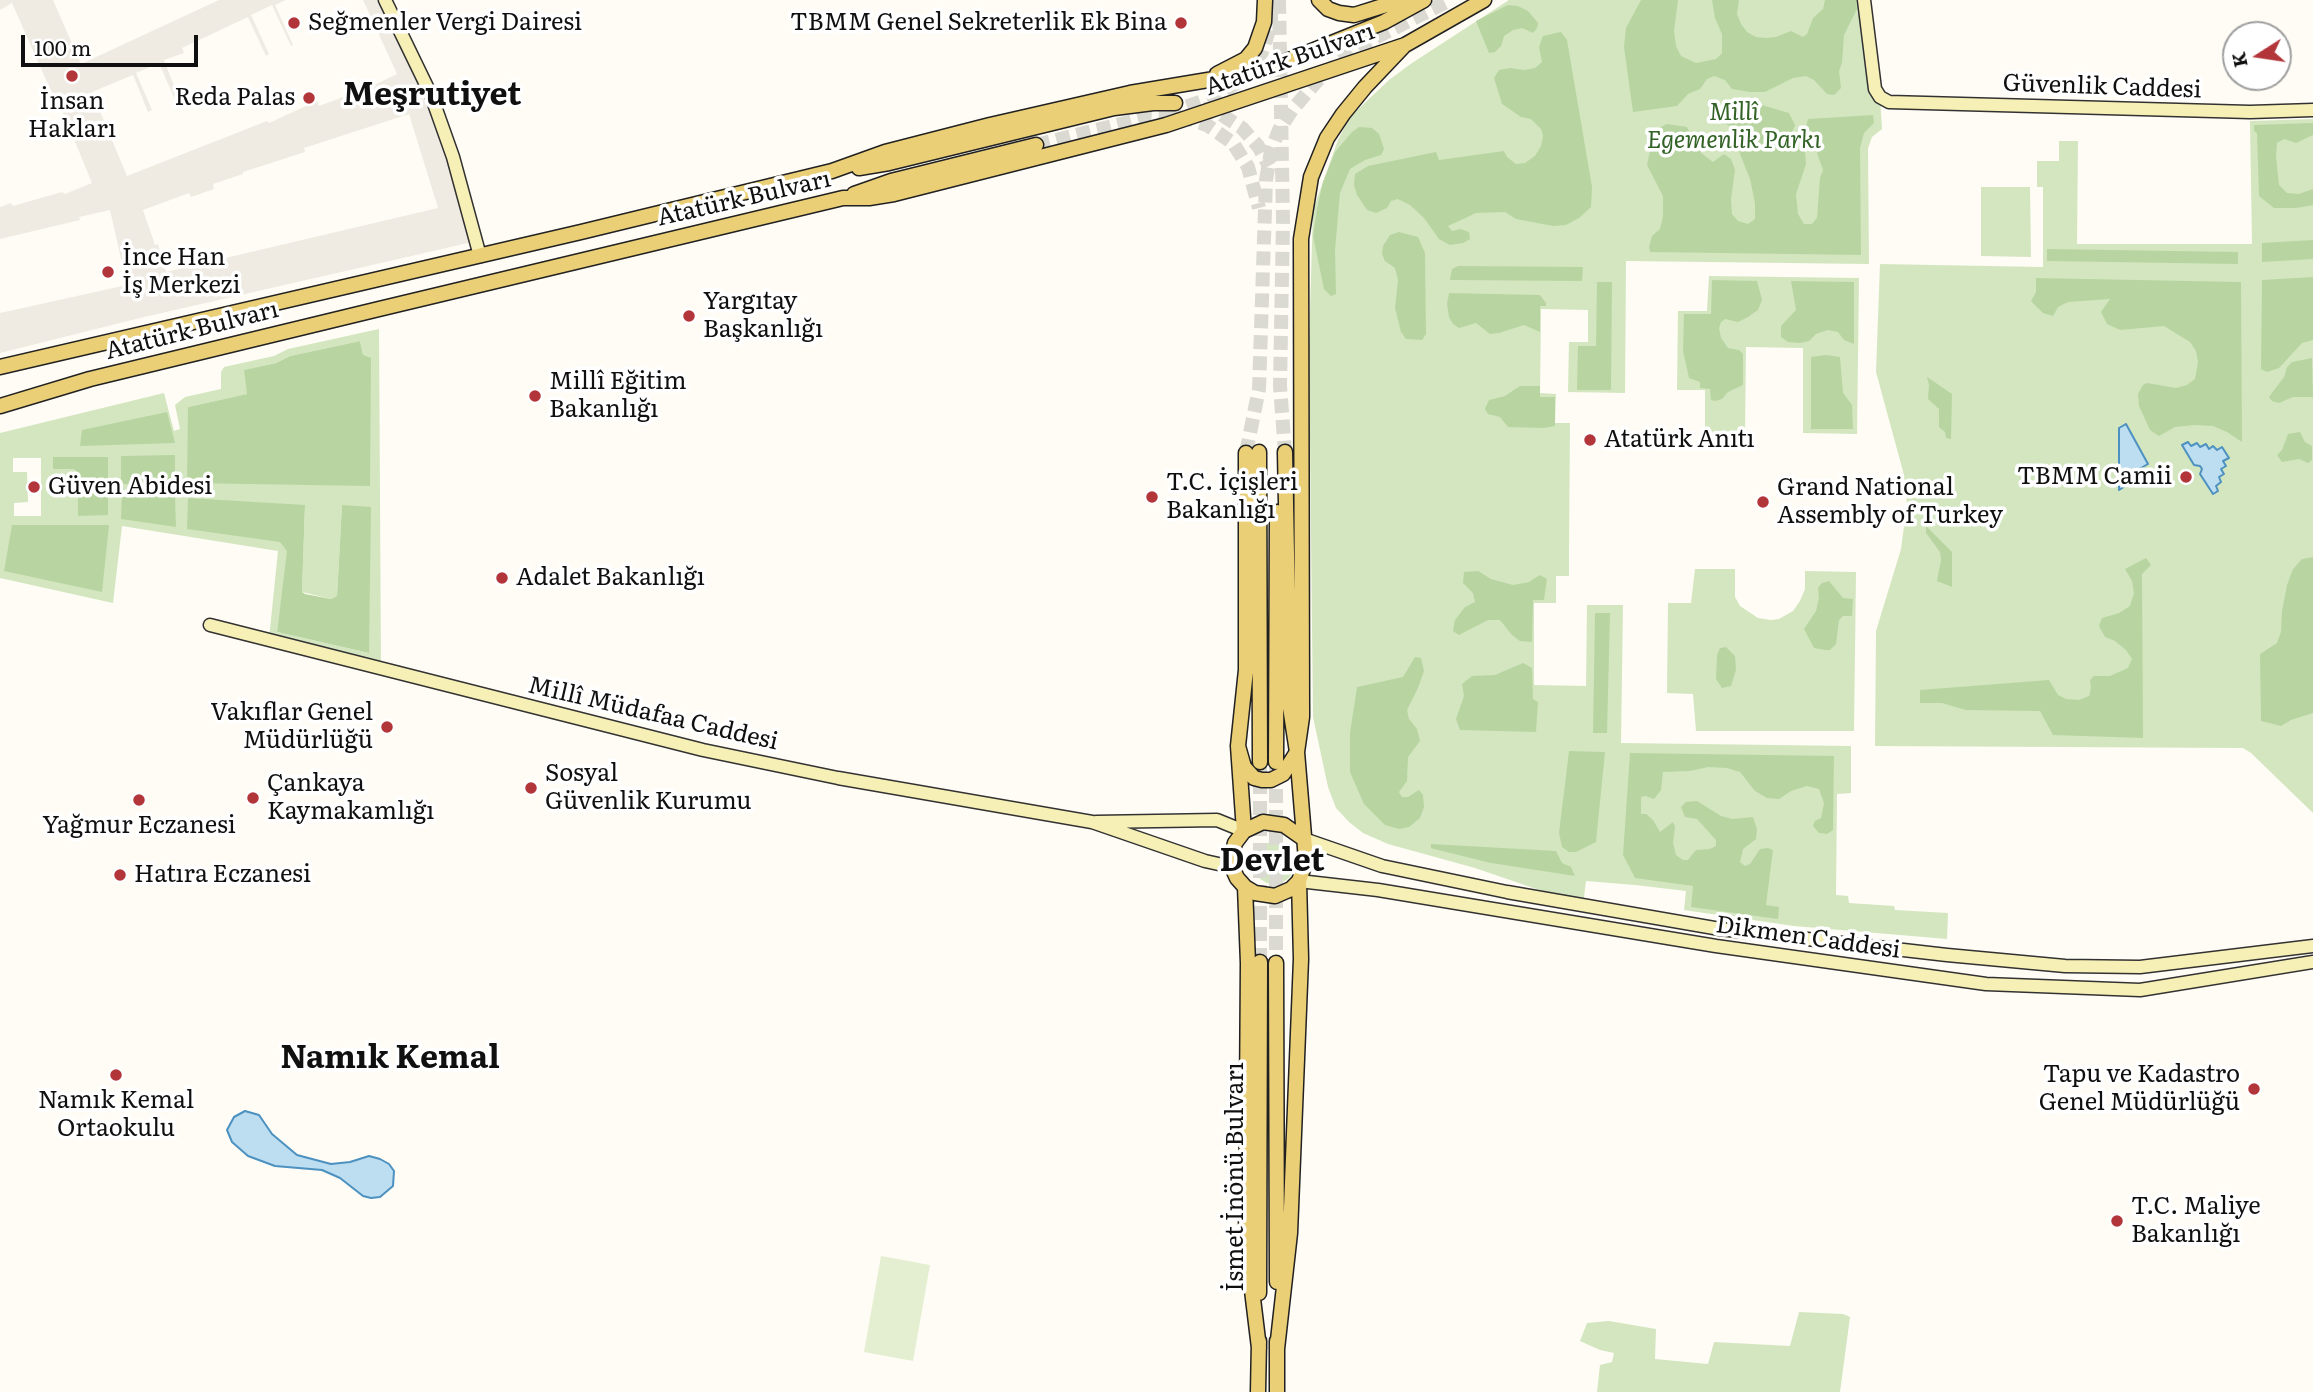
<!DOCTYPE html>
<meta charset="utf-8">
<style>
body{margin:0}
#map{position:relative;width:2313px;height:1392px;overflow:hidden;background:#fefcf4;font-family:Literata,serif}
canvas{display:block}
.north{position:absolute;left:2222px;top:21px;width:70px;height:70px;box-sizing:border-box;background:#fff;border:2px solid #9f9f9f;border-radius:50%;rotate:258deg;font-size:19px;font-weight:700;line-height:28px;text-align:center;color:#101010}
.north::after{content:'';display:block;margin:auto;width:24px;height:32px;background:#b2353a;clip-path:polygon(50% 0,100% 100%,50% 72%,0 100%)}
.scale{position:absolute;left:21px;top:35px;width:177px;height:32px;box-sizing:border-box;border:4px solid #101010;border-top:0;padding-left:9px;font-size:21px;line-height:24px;white-space:nowrap;color:#101010;-webkit-text-stroke:5px #fff;paint-order:stroke}
</style>
<div id="map">
<canvas width="2313" height="1392"></canvas>
<div class="north">K</div>
<div class="scale">100 m</div>
</div>
<script>
const c = document.querySelector('canvas').getContext('2d');
c.lineJoin = 'round';
function fillPath(path, color) { c.fillStyle = color; c.fill(path, 'evenodd'); }
const poly = rows => new Path2D(rows.map(r => 'M' + r).join(''));
function trace(path, color, width, dash) { c.strokeStyle = color; c.lineWidth = width; c.lineCap = dash ? 'butt' : 'round'; c.setLineDash(dash || []); c.stroke(path); }
function write(font, color, halo, rows, align = 'center') {
  c.font = font + ' Literata,serif'; c.lineWidth = 7; c.setLineDash([]); c.textBaseline = 'middle'; c.strokeStyle = halo; c.fillStyle = color; for (const [text, x, y, turn = 0] of rows) {
    c.save(); c.translate(x, y); c.rotate((+turn || 0) * Math.PI / 180); c.textAlign = isNaN(turn) ? turn : align; if (halo) c.strokeText(text, 0, 0); c.fillText(text, 0, 0); c.restore();
  }
}
const green = poly([
 [1509,0,1864,0,1880,97,1882,129,1872,137,1868,148,1869,264,1626,261,1625,393,1568,392,1569,342,1588,342,1588,310,1541,309,1540,393,1556,394,1555,423,1570,423,1569,548,1569,576,1556,576,1556,603,1534,603,1534,685,1586,686,1587,605,1623,605,1621,743,1851,746,1851,793,1837,794,1836,895,1848,896,1849,903,1894,906,1895,910,1948,913,1947,939,1794,926,1684,910,1686,891,1635,885,1586,881,1583,905,1475,868,1388,844,1363,833,1349,822,1336,808,1328,787,1313,717,1309,345,1313,210,1338,140,1350,117,1389,80,1412,63],
 [2313,119,2313,813,2251,753,2243,748,1875,746,1876,631,1901,549,1907,504,1904,475,1876,372,1880,264,2043,267,2043,187,2037,187,2037,161,2059,161,2059,141,2078,141,2077,244,2252,244,2250,121],
 [1981,187,2030,187,2031,257,1981,256],
 [1709,276,1859,278,1857,434,1803,433,1803,348,1746,347,1745,433,1705,433,1705,390,1677,390,1678,311,1707,311],
 [379,329,381,669,269,639,278,551,122,526,113,603,0,578,0,433,164,393,174,431,180,429,175,405,185,397,221,389,221,372,224,367,274,356,288,349],
 [360,341,363,355,188,483,188,407,248,394,245,370,276,363,290,356],
 [13,458,41,458,41,516,14,516,14,503,28,502,27,472,13,472],
 [305,505,302,592,331,599,337,596,342,506,369,653,277,632,288,551,281,542],
 [1695,569,1735,569,1735,597,1740,606,1758,618,1771,620,1779,619,1793,611,1800,601,1805,589,1805,571,1856,572,1854,731,1696,731,1693,694,1667,693,1668,603,1691,603],
 '1253 863a21 21 0 1 1 42 0a21 21 0 1 1-42 0Z',
 [1799,1312,1843,1314,1850,1317,1840,1392,1597,1392,1600,1365,1612,1362,1614,1353,1600,1350,1580,1341,1587,1323,1609,1321,1656,1329,1655,1359,1708,1364,1714,1342,1790,1346]
]);
const forest = poly([
 [1641,0,1678,0,1674,31,1676,46,1681,56,1696,63,1716,59,1722,53,1722,34,1715,18,1712,0,1739,0,1737,14,1741,24,1747,32,1756,37,1766,38,1776,37,1791,31,1803,37,1807,34,1813,18,1823,9,1825,0,1856,0,1857,9,1844,35,1842,63,1839,71,1841,88,1834,95,1827,94,1814,80,1806,76,1793,78,1765,92,1750,92,1732,89,1725,80,1714,76,1707,79,1700,89,1688,94,1677,106,1633,112,1624,47,1626,28],
 [1508,5,1518,6,1528,11,1538,23,1537,28,1533,33,1522,28,1513,30,1504,36,1501,46,1495,52,1489,53,1476,21],
 [1561,32,1567,40,1592,187,1591,207,1579,218,1566,225,1553,226,1516,219,1505,212,1476,213,1448,226,1452,231,1461,229,1469,232,1470,239,1463,243,1450,245,1439,239,1424,218,1410,205,1398,199,1391,201,1387,208,1376,213,1367,210,1357,195,1354,185,1355,174,1368,166,1436,152,1439,160,1504,151,1507,157,1516,164,1525,163,1535,156,1541,146,1543,136,1541,129,1531,119,1521,117,1502,104,1494,78,1499,70,1510,68,1524,70,1535,68,1542,62,1539,47,1543,36],
 [1748,101,1789,113,1795,125,1790,138,1797,149,1805,151,1806,164,1796,194,1798,214,1804,224,1812,224,1817,218,1820,178,1823,170,1817,153,1822,141,1806,127,1808,119,1873,115,1874,123,1864,133,1860,148,1861,255,1650,252,1649,247,1652,236,1660,229,1663,216,1663,196,1647,165,1649,155,1659,128,1667,124,1687,127,1701,153,1713,162,1724,154,1731,159,1735,170,1731,199,1732,214,1738,221,1748,224,1755,219,1755,203,1750,179,1740,154,1735,128,1721,122,1719,116,1720,111,1730,103],
 [2313,123,2313,135,2296,143,2284,139,2277,143,2276,156,2279,185,2287,193,2299,194,2313,189,2313,205,2296,208,2274,208,2259,196,2257,133,2254,131,2254,125],
 [1359,127,1372,128,1379,134,1384,149,1381,155,1365,160,1350,169,1340,193,1335,250,1336,294,1331,296,1324,289,1313,236,1317,209,1323,182,1335,152,1352,132],
 [1399,232,1418,237,1425,253,1426,334,1422,340,1406,339,1401,332,1395,308,1398,280,1395,268,1385,261,1382,254,1383,246,1390,235],
 [2313,240,2313,259,2262,262,2262,243],
 [2047,249,2238,252,2238,264,2047,261],
 [1458,266,1583,267,1582,281,1450,280,1452,269],
 [2313,277,2313,340,2302,343,2279,368,2267,372,2261,369,2262,280],
 [2036,278,2241,282,2242,442,2227,432,2213,426,2195,425,2175,427,2159,436,2150,430,2139,406,2138,394,2143,385,2147,383,2176,388,2187,385,2195,379,2198,362,2196,351,2190,342,2164,326,2120,330,2107,324,2101,312,2110,299,2068,302,2058,307,2053,316,2043,313,2031,301,2036,292],
 [1712,280,1757,281,1762,300,1758,310,1748,317,1738,322,1725,319,1721,322,1719,328,1721,338,1728,348,1739,350,1743,354,1743,385,1728,392,1722,399,1715,401,1711,400,1710,389,1700,388,1700,382,1689,378,1683,351,1684,314,1711,314],
 [1791,281,1854,282,1854,344,1844,340,1838,332,1828,330,1816,334,1809,341,1800,343,1788,342,1781,337,1781,326,1796,310],
 [1597,282,1612,282,1611,390,1577,390,1578,346,1596,346],
 [1449,293,1540,295,1546,303,1546,306,1540,306,1540,332,1524,325,1499,333,1490,334,1476,323,1459,328,1453,324,1449,317,1447,304],
 [360,341,363,355,371,358,370,486,187,483,188,407,247,394,244,370,276,363,290,356],
 [1826,355,1840,357,1843,393,1852,405,1853,429,1811,429,1811,357],
 [2312,358,2313,397,2293,397,2279,403,2272,401,2269,397,2284,377,2287,367,2292,362],
 [1927,377,1952,394,1951,439,1946,438,1945,432,1939,427,1939,409,1928,399,1929,385],
 [1520,386,1540,386,1540,397,1555,397,1555,426,1544,428,1508,427,1500,417,1488,414,1485,409,1489,400,1505,396],
 [167,412,175,443,80,446,82,430],
 [2300,432,2305,442,2312,446,2312,460,2308,463,2299,459,2282,462,2277,455,2282,450,2288,434],
 [175,455,175,485,121,484,121,456],
 [53,457,108,457,108,515,78,516,78,473,74,469,53,469],
 [122,493,175,496,176,527,121,519],
 [188,498,305,505,302,592,305,594,331,599,337,596,342,505,371,507,369,653,277,632,287,551,280,542,187,529],
 [12,525,109,525,102,592,4,571],
 [1926,526,1952,552,1952,587,1937,581,1941,560,1940,552,1926,533],
 [2313,557,2313,713,2291,720,2281,726,2261,721,2260,654,2277,643,2281,632,2282,611,2287,585,2293,569,2302,559],
 [2146,558,2151,565,2142,574,2143,738,2053,735,2040,711,1966,710,1942,703,1920,703,1920,690,2049,680,2058,695,2066,699,2079,700,2089,696,2091,688,2090,680,2094,676,2110,676,2128,668,2132,659,2126,650,2115,641,2105,637,2099,626,2102,618,2119,613,2130,606,2134,593,2132,581,2125,569],
 [1478,571,1491,579,1513,585,1529,582,1540,575,1547,579,1544,600,1533,600,1532,642,1520,641,1512,635,1500,620,1488,620,1459,635,1453,631,1455,620,1465,607,1475,602,1473,593,1463,583,1464,572],
 [1829,581,1843,598,1853,599,1852,616,1843,616,1839,620,1836,644,1830,650,1825,650,1814,648,1804,629,1816,611,1819,598,1818,588,1822,583],
 [1595,613,1610,613,1607,733,1593,733],
 [1726,647,1735,656,1736,670,1731,686,1722,688,1716,679,1717,655,1720,648],
 [1415,657,1421,658,1424,671,1418,688,1407,710,1409,719,1417,729,1420,741,1408,757,1407,781,1399,792,1402,797,1408,797,1419,790,1423,795,1424,807,1420,818,1409,827,1399,829,1385,825,1364,804,1350,772,1350,733,1357,687,1403,677],
 [1523,663,1532,668,1533,699,1538,702,1536,732,1460,730,1456,719,1464,696,1462,684,1472,676,1495,675],
 [1569,751,1605,752,1596,842,1576,852,1569,852,1562,847,1559,833],
 [1630,753,1834,756,1833,830,1827,834,1819,833,1813,826,1815,821,1821,818,1824,803,1819,789,1807,786,1791,791,1779,799,1767,798,1755,791,1740,772,1727,768,1708,767,1690,771,1663,772,1661,790,1654,799,1645,796,1641,797,1641,814,1646,814,1653,820,1660,832,1673,822,1675,827,1673,843,1676,855,1683,860,1688,860,1696,850,1710,849,1716,846,1716,840,1697,819,1685,817,1681,807,1686,802,1697,801,1721,816,1732,819,1753,817,1757,829,1756,839,1743,849,1740,862,1745,866,1750,864,1760,849,1768,848,1773,850,1766,905,1779,907,1778,919,1691,907,1693,886,1635,878,1623,855],
 [1431,844,1556,851,1562,863,1571,867,1575,876,1491,863,1434,849,1431,848]
]);
const pitch = poly([
 [881,1256,930,1265,913,1361,864,1352]
]);
const plaza = poly([
 [0,0,53,0,81,64,219,0,286,0,275,5,293,45,291,46,272,5,251,15,269,54,266,56,248,17,182,48,184,53,164,60,178,96,175,100,159,63,136,73,152,110,148,112,133,75,92,92,127,176,267,121,269,123,317,101,319,106,338,99,356,91,354,87,369,81,372,86,397,74,363,0,385,0,431,95,477,241,140,318,0,353,0,313,127,285,110,210,79,217,80,220,0,239,0,207,11,203,13,206,62,192,65,194,92,183,57,98,54,98,12,3,0,10],
 [409,114,438,208,166,272,158,244,155,245,143,210,189,193,191,197,214,189,213,184,243,174,243,172,305,152,304,148]
]);
const water = poly([
 [2126,424,2148,464,2127,476,2127,485,2119,490,2119,428,2126,424],
 [2188,442,2191,446,2197,443,2200,447,2206,444,2209,449,2213,446,2217,450,2222,447,2229,458,2223,461,2226,466,2221,469,2224,474,2219,477,2221,482,2216,486,2218,491,2213,494,2200,474,2202,469,2200,466,2194,465,2182,445,2188,442],
 [245,1111,259,1115,272,1134,297,1155,331,1164,350,1162,369,1156,380,1159,389,1164,394,1171,393,1186,380,1197,371,1198,363,1196,340,1178,322,1170,275,1166,248,1156,232,1142,227,1130,234,1117,245,1111]
]);
const primaryTunnel = poly([
 [1279,0,1283,221,1280,386,1285,452],
 [1202,108,1222,115,1242,128,1258,146,1269,166],
 [1167,113,1215,97,1242,79,1262,52,1271,24,1271,9],
 [1036,145,1149,117,1189,119,1207,125,1233,143,1248,167,1259,208],
 [1246,453,1259,389,1266,180,1271,151,1279,130,1292,110,1318,80,1341,61,1367,42,1450,0],
 [1276,768,1276,963],
 [1260,962,1260,762]
]);
const secondary = poly([
 [385,0,431,95,453,157,480,256],
 [1864,0,1875,89,1880,97,1889,102,2250,112,2313,110],
 [210,625,703,750,838,778,1092,822,1205,861,1232,867],
 [1096,822,1217,820,1244,831],
 [1304,839,1382,866,1507,892,1720,929,1947,955,2065,966,2140,967,2313,946],
 [1299,881,1378,890,1716,946,1986,984,2140,990,2313,962]
]);
const primary = poly([
 [1319,0,1328,9,1339,13,1354,15,1402,0],
 [1217,74,1246,59,1255,48,1264,22,1265,0],
 [859,168,889,163,1114,108,1153,103,1175,103],
 [854,194,891,181,1036,145],
 [0,367,581,232,832,171,885,152,990,125,1130,93,1262,71,1384,22,1424,0],
 [0,406,90,379,379,309,843,198,869,198,894,194,1166,125,1405,45,1484,0],
 [1259,452,1260,762],
 [1238,746,1244,767,1254,778,1262,780,1271,780,1283,774,1297,752,1302,717,1301,239,1311,177,1327,138,1343,114,1365,87,1403,47],
 [1276,762,1277,512],
 [1244,831,1238,746,1246,670,1246,453],
 [1299,881,1291,889,1275,896,1255,893,1245,887,1237,878,1232,867,1232,855,1235,843,1244,831,1263,822,1284,825,1304,839],
 [1245,887,1248,963,1246,1241,1259,1348],
 [1276,963,1277,1282],
 [1259,1293,1260,962],
 [1277,1341,1277,1392],
 [1277,1349,1290,1233,1301,959,1299,881,1306,860,1297,752,1290,707,1285,452],
 [1258,1392,1259,1341]
]);
const markers = [
 [294,23,7,"#b2353a"],
 [1181,23,7,"#b2353a"],
 [72,76,7,"#b2353a"],
 [309,98,7,"#b2353a"],
 [108,272,7,"#b2353a"],
 [689,316,7,"#b2353a"],
 [535,396,7,"#b2353a"],
 [1590,440,7,"#b2353a"],
 [2186,477,7,"#b2353a"],
 [34,487,7,"#b2353a"],
 [1152,497,7,"#b2353a"],
 [1763,502,7,"#b2353a"],
 [502,578,7,"#b2353a"],
 [387,727,7,"#b2353a"],
 [531,788,7,"#b2353a"],
 [253,798,7,"#b2353a"],
 [139,800,7,"#b2353a"],
 [120,875,7,"#b2353a"],
 [116,1075,7,"#b2353a"],
 [2254,1089,7,"#b2353a"],
 [2117,1221,7,"#b2353a"]
];
const poiNames = [
 ["Seğmenler Vergi Dairesi",308,23],
 ["TBMM Genel Sekreterlik Ek Bina",1167,23,"right"],
 ["Reda Palas",295,98,"right"],
 ["İnsan",72,102,"center"],
 ["Hakları",72,130,"center"],
 ["İnce Han",122,258],
 ["İş Merkezi",122,286],
 ["Yargıtay",703,302],
 ["Başkanlığı",703,330],
 ["Millî Eğitim",549,382],
 ["Bakanlığı",549,410],
 ["Atatürk Anıtı",1604,440],
 ["TBMM Camii",2172,477,"right"],
 ["T.C. İçişleri",1166,483],
 ["Bakanlığı",1166,511],
 ["Güven Abidesi",48,487],
 ["Grand National",1777,488],
 ["Assembly of Turkey",1777,516],
 ["Adalet Bakanlığı",516,578],
 ["Vakıflar Genel",373,713,"right"],
 ["Müdürlüğü",373,741,"right"],
 ["Sosyal",545,774],
 ["Güvenlik Kurumu",545,802],
 ["Çankaya",267,784],
 ["Kaymakamlığı",267,812],
 ["Yağmur Eczanesi",139,826,"center"],
 ["Hatıra Eczanesi",134,875],
 ["Tapu ve Kadastro",2240,1075,"right"],
 ["Genel Müdürlüğü",2240,1103,"right"],
 ["Namık Kemal",116,1101,"center"],
 ["Ortaokulu",116,1129,"center"],
 ["T.C. Maliye",2131,1207],
 ["Bakanlığı",2131,1235]
];
const streetNames = [
 ["Atatürk Bulvarı",1290,60,-19],
 ["Güvenlik Caddesi",2102,87,2],
 ["Atatürk Bulvarı",744,199,-13],
 ["Atatürk Bulvarı",192,331,-14],
 ["Millî Müdafaa Caddesi",653,714,13],
 ["Dikmen Caddesi",1808,938,8],
 ["İsmet İnönü Bulvarı",1236,1177,-90]
];
const parkNames = [
 ["Millî",1734,113],
 ["Egemenlik Parkı",1734,141]
];
const districtNames = [
 ["Meşrutiyet",432,96],
 ["Devlet",1272,862],
 ["Namık Kemal",390,1059]
];
fillPath(green, '#d3e6c0');
fillPath(forest, '#b8d5a1');
fillPath(pitch, '#e4eed1');
fillPath(plaza, '#efebe2');
fillPath(water, '#bdddf0');
trace(water, '#4c91c0', 2);
trace(primaryTunnel, '#dad9d2', 14, [14, 7]);
trace(secondary, '#323232', 15);
trace(primary, '#212121', 17);
trace(secondary, '#f7f0b6', 12);
trace(primary, '#eacf77', 14);
for (const [x, y, r, color] of markers) { const dot = new Path2D(); dot.arc(x, y, r, 0, 2 * Math.PI); c.fillStyle = color; c.fill(dot); trace(dot, '#fff', 2.5); }
write('24px', '#101010', '#fff', poiNames, 'left');
write('24px', '#101010', '#fff', streetNames);
write('italic 24px', '#326226', '#fff', parkNames);
write('bold 32px', '#101010', '#fff', districtNames);
</script>
